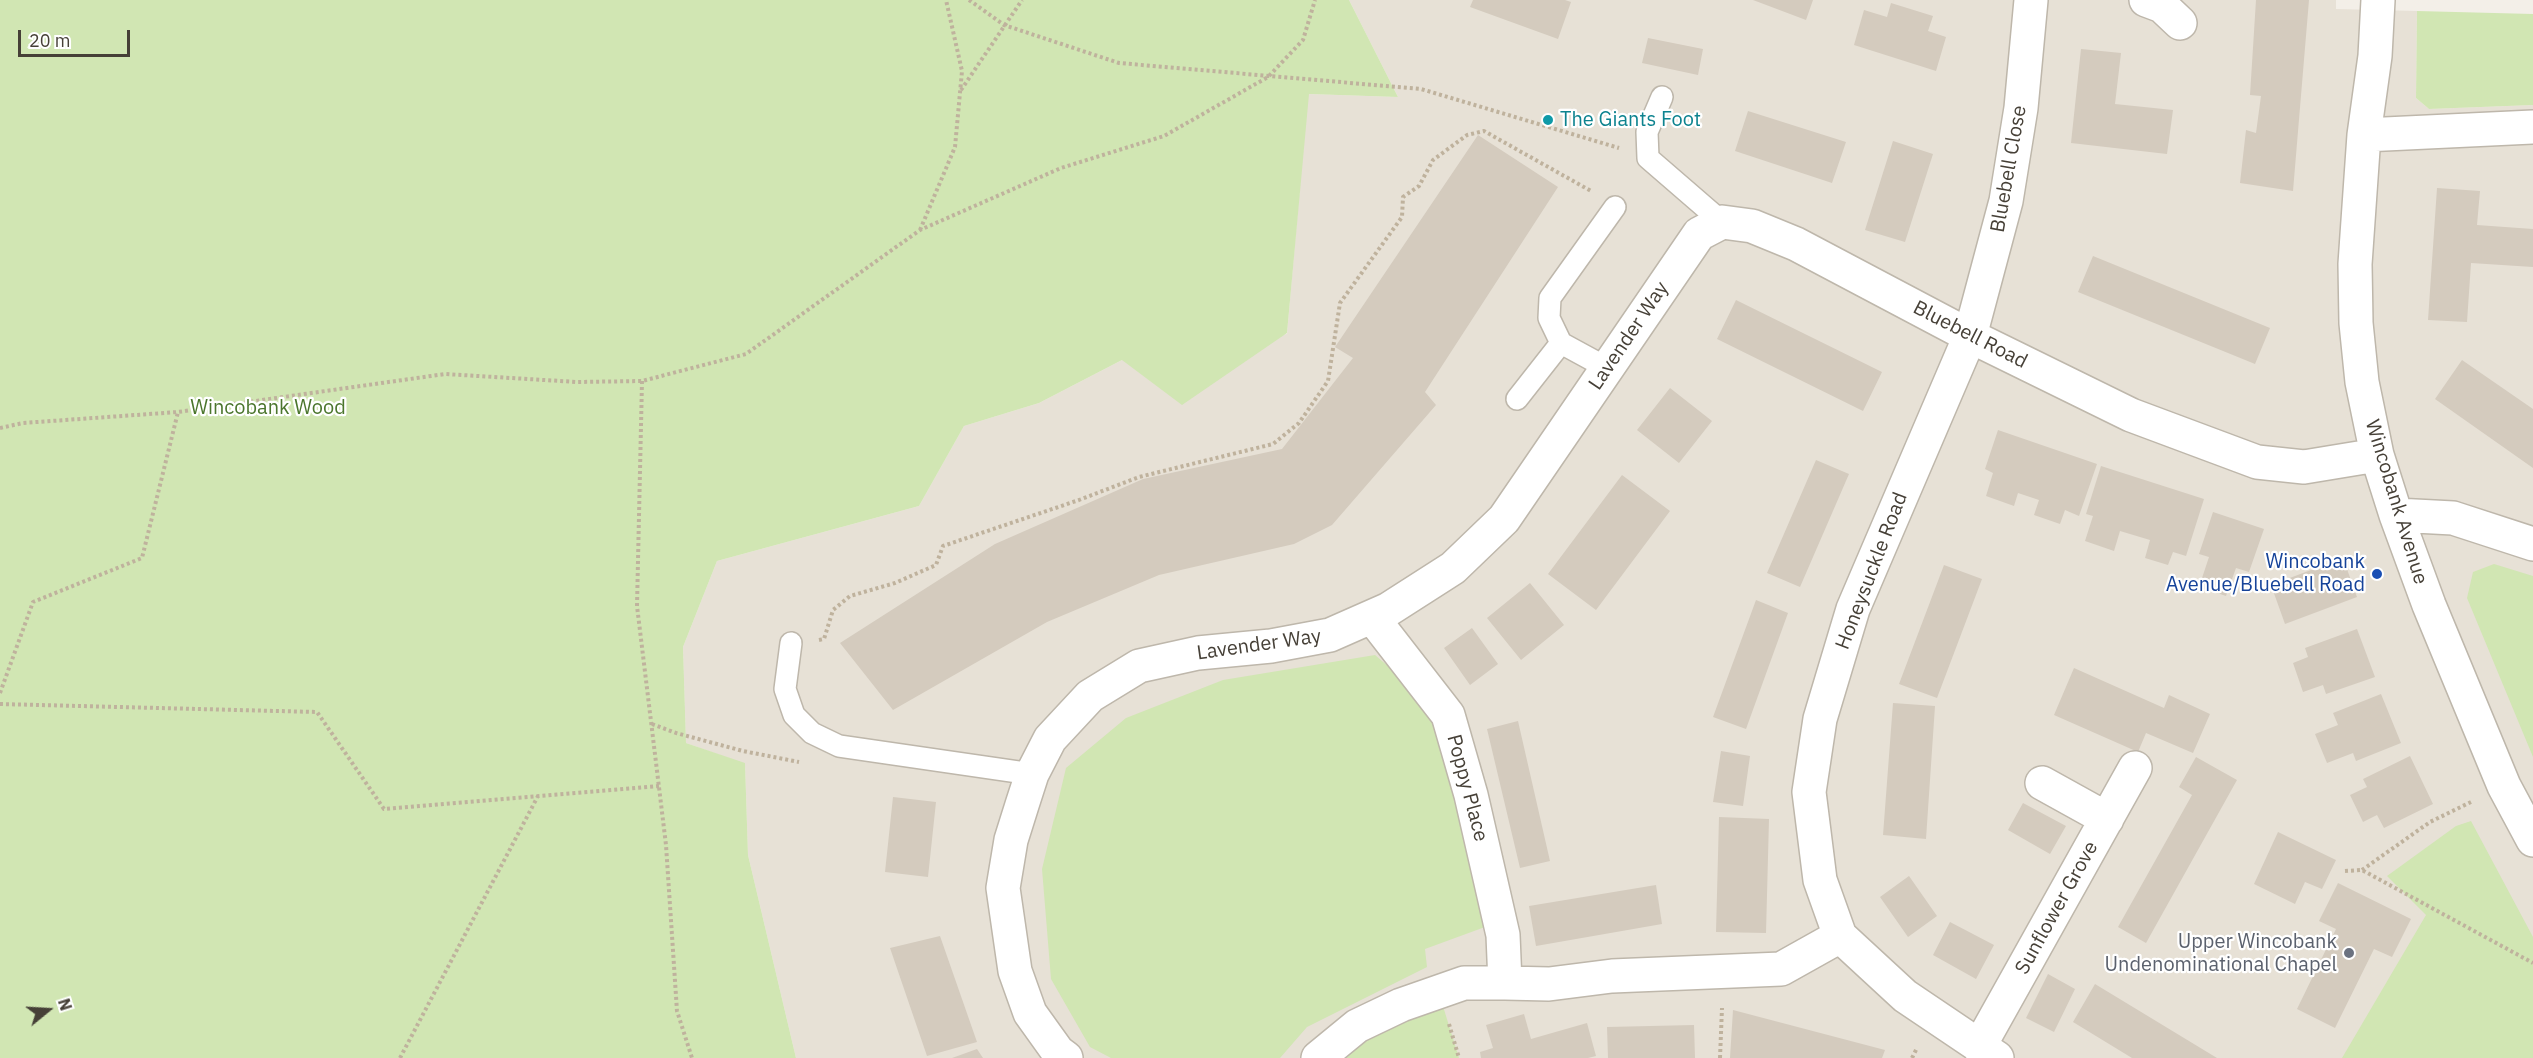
<!DOCTYPE html>
<style>
body{margin:0}
#map{position:relative;width:2533px;height:1058px;overflow:hidden;background:#f3efe8;font-family:"IBM Plex Sans",sans-serif}
canvas{display:block}
.north{position:absolute;left:18px;top:980px;width:60px;height:60px;-webkit-text-stroke:4px #fff;paint-order:stroke;rotate:72deg;font-size:16px;font-weight:700;line-height:24px;text-align:center;color:#464037}
.north::after{content:'';display:block;margin:auto;width:21px;height:27px;background:#464037;clip-path:polygon(50% 0,100% 100%,50% 72%,0 100%)}
.scale{position:absolute;left:18px;top:30px;width:112px;height:27px;box-sizing:border-box;border:3px solid #464037;border-top:0;padding-left:8px;font-size:18px;line-height:21px;white-space:nowrap;color:#464037;-webkit-text-stroke:4px #fff;paint-order:stroke}
</style>
<div id="map">
<canvas width="2533" height="1058"></canvas>
<div class="north">N</div>
<div class="scale">20 m</div>
</div>
<script>
const c = document.querySelector('canvas').getContext('2d');
c.lineJoin = 'round';
function fillPath(path, color) { c.fillStyle = color; c.fill(path, 'evenodd'); }
const poly = rows => new Path2D(rows.map(r => 'M' + r).join(''));
function trace(path, color, width, dash) { c.strokeStyle = color; c.lineWidth = width; c.lineCap = dash ? 'butt' : 'round'; c.setLineDash(dash || []); c.stroke(path); }
function write(font, color, halo, rows, align = 'center') {
  c.font = font + ' "IBM Plex Sans",sans-serif'; c.lineWidth = 4.5; c.setLineDash([]); c.textBaseline = 'middle'; c.strokeStyle = halo; c.fillStyle = color; for (const [text, x, y, turn = 0] of rows) {
    c.save(); c.translate(x, y); c.rotate((+turn || 0) * Math.PI / 180); c.textAlign = isNaN(turn) ? turn : align; if (halo) c.strokeText(text, 0, 0); c.fillText(text, 0, 0); c.restore();
  }
}
const residential = poly([
 [1349,0,2336,0,2336,9,2417,11,2416,98,2429,109,2533,105,2533,1058,796,1058,748,855,745,764,686,743,683,647,717,561,919,506,964,426,1039,403,1122,360,1287,334,1308,94,1398,97]
]);
const green = poly([
 [0,0,1349,0,1398,97,1309,94,1287,333,1182,405,1122,360,1039,403,964,426,919,506,717,561,683,647,686,743,745,763,748,855,796,1058,0,1058],
 [2417,11,2533,14,2533,105,2429,109,2416,98],
 [2494,564,2533,576,2533,757,2467,598,2473,572],
 [1375,655,1410,685,1446,740,1485,927,1425,949,1427,967,1307,1027,1280,1058,1111,1058,1090,1047,1051,979,1042,869,1066,768,1126,718,1223,680],
 [2471,821,2533,937,2533,1058,2342,1058,2426,915,2387,876,2456,826],
 [1438,990,1459,1058,1318,1058]
]);
const building = poly([
 [1473,0,1565,0,1571,2,1558,39,1470,7],
 [1753,0,1813,0,1806,20],
 [2256,0,2309,0,2293,191,2240,183,2246,130,2256,133,2261,96,2250,95],
 [1891,3,1933,16,1928,31,1946,37,1936,71,1854,45,1864,10,1887,17],
 [1648,38,1703,49,1698,75,1642,63],
 [2081,49,2121,53,2115,104,2173,110,2167,154,2071,143],
 [1748,111,1846,142,1832,183,1735,151],
 [1478,135,1558,187,1425,392,1436,405,1332,525,1294,544,1159,575,1047,622,893,710,840,643,995,544,1143,479,1282,449,1353,358,1335,347],
 [1893,141,1933,154,1905,242,1865,230],
 [2437,188,2480,191,2477,225,2533,229,2533,267,2471,263,2467,322,2428,320],
 [2093,256,2270,328,2255,364,2078,292],
 [1736,300,1882,372,1863,411,1717,339],
 [2462,360,2533,409,2533,468,2435,399],
 [1670,388,1712,421,1679,463,1637,430],
 [1998,430,2097,464,2079,516,2065,510,2060,524,2034,515,2039,500,2018,493,2014,506,1986,496,1993,473,1985,469],
 [1816,460,1849,474,1800,587,1767,573],
 [2101,466,2204,499,2186,556,2173,552,2168,565,2145,558,2150,540,2120,531,2114,551,2085,541,2093,516,2086,514],
 [1622,475,1670,511,1596,610,1548,574],
 [2213,512,2264,529,2249,572,2236,568,2226,596,2199,587,2209,557,2199,554],
 [2343,558,2357,597,2285,624,2271,585],
 [1944,565,1982,579,1937,698,1899,684],
 [1530,583,1564,625,1521,660,1487,618],
 [1756,600,1788,613,1746,729,1713,717],
 [1472,628,1498,664,1470,685,1444,648],
 [2357,629,2375,677,2326,694,2323,685,2303,692,2293,663,2308,657,2305,648],
 [2074,668,2164,708,2169,695,2210,714,2193,753,2146,733,2138,752,2054,715],
 [2381,694,2401,743,2356,761,2353,753,2327,763,2315,734,2338,725,2333,713],
 [1893,703,1935,706,1926,839,1883,835],
 [1518,721,1550,861,1520,868,1487,729],
 [1721,751,1750,756,1743,806,1713,802],
 [2410,756,2433,804,2384,828,2377,815,2363,822,2350,795,2367,787,2363,779],
 [2196,757,2237,780,2146,943,2118,927,2192,795,2179,787],
 [893,797,936,802,928,877,885,872],
 [2023,803,2066,826,2050,854,2008,830],
 [1719,817,1769,819,1766,933,1716,932],
 [2278,832,2336,860,2322,889,2305,882,2295,904,2254,884],
 [1909,876,1937,916,1908,937,1880,897],
 [2338,883,2411,919,2392,957,2374,949,2335,1028,2297,1009,2336,929,2319,921],
 [1656,885,1662,924,1536,946,1529,906],
 [1950,922,1994,945,1976,979,1933,955],
 [940,936,977,1042,927,1056,890,948],
 [2048,974,2075,989,2054,1032,2026,1018],
 [2095,984,2217,1058,2132,1058,2073,1022],
 [1733,1010,1885,1050,1882,1058,1730,1058],
 [1524,1014,1531,1039,1587,1023,1596,1056,1588,1058,1481,1058,1480,1052,1493,1048,1486,1025],
 [1694,1025,1695,1058,1608,1058,1607,1027],
 [977,1049,983,1058,952,1058]
]);
const path = poly([
 [969,0,1004,25,1119,63,1421,89,1619,148],
 [961,90,1022,0],
 [920,230,955,147,962,71,946,0],
 [642,381,637,606,666,845,677,1011,692,1058],
 [0,428,23,423,178,412,445,374,577,382,642,381,746,354,920,230,1061,168,1164,136,1268,77,1303,40,1315,0],
 [819,640,824,639,833,610,850,596,895,583,936,565,943,546,1079,500,1139,477,1273,444,1299,423,1328,381,1340,303,1402,217,1403,197,1419,186,1433,160,1467,135,1484,131,1591,191],
 [0,693,33,602,142,558,178,412],
 [0,704,317,712,384,809,659,786],
 [652,724,676,733,743,751,799,762],
 [2362,870,2430,822,2471,802],
 [2345,871,2362,870,2533,963],
 [1449,1024,1459,1058],
 [400,1058,538,796],
 [1720,1058,1722,1008],
 [1912,1058,1917,1048]
]);
const service = poly([
 [1662,97,1647,132,1648,158,1722,222],
 [1607,368,1561,343,1549,318,1550,298,1615,207],
 [1517,399,1561,343],
 [791,643,785,689,794,715,812,733,839,746,1032,774]
]);
const minor = poly([
 [2146,0,2162,6,2180,23],
 [2378,0,2375,56,2364,135,2355,264,2356,323,2362,382,2377,455,2396,515,2429,605,2504,786,2533,840],
 [2364,135,2533,127],
 [2396,515,2453,518,2533,544],
 [1372,617,1448,715,1471,795,1503,935,1505,983,1549,984,1612,976,1781,969,1840,936],
 [2042,783,2107,819],
 [1979,1047,2135,768],
 [1066,1058,1058,1052,1030,1013,1015,971,1003,888,1011,840,1022,805,1032,774,1050,739,1090,696,1139,666,1198,653,1271,646,1330,635,1389,609,1453,568,1504,519,1699,234,1722,222,1752,226,1796,244,1970,336,2131,415,2257,462,2304,467,2377,455],
 [1318,1058,1357,1026,1401,1005,1464,983,1505,983],
 [1997,1058,1905,996,1840,936,1820,880,1809,792,1820,719,1853,609,1970,336,2006,201,2021,108,2031,0]
]);
const markers = [
 [1548,120,6,"#0f9aa8"],
 [2377,574,6,"#1a4fb4"],
 [2349,953,6,"#6b7280"]
];
const cultureNames = [
 ["The Giants Foot",1560,120]
];
const streetNames = [
 ["Bluebell Close",2009,169,-80],
 ["Bluebell Road",1970,335,27],
 ["Lavender Way",1629,336,-56],
 ["Wincobank Avenue",2396,502,73],
 ["Honeysuckle Road",1872,571,-69],
 ["Lavender Way",1259,645,-8],
 ["Poppy Place",1467,788,75],
 ["Sunflower Grove",2057,908,-61]
];
const parkNames = [
 ["Wincobank Wood",268,408]
];
const transitNames = [
 ["Wincobank",2365,562],
 ["Avenue/Bluebell Road",2365,585]
];
const worshipNames = [
 ["Upper Wincobank",2337,942],
 ["Undenominational Chapel",2337,965]
];
fillPath(residential, '#e7e1d6');
fillPath(green, '#d1e6b3');
fillPath(building, '#d4cbbe');
trace(service, '#beb7ab', 24);
trace(minor, '#beb7ab', 36);
trace(path, '#bfb29d', 4, [3, 3]);
trace(service, '#fff', 21);
trace(minor, '#fff', 33);
for (const [x, y, r, color] of markers) { const dot = new Path2D(); dot.arc(x, y, r, 0, 2 * Math.PI); c.fillStyle = color; c.fill(dot); trace(dot, '#fff', 2); }
write('20px', '#0d838f', '#fff', cultureNames, 'left');
write('20px', '#464037', '#fff', streetNames);
write('20px', '#4b762d', '#fff', parkNames);
write('20px', '#164399', '#fff', transitNames, 'right');
write('20px', '#5b616d', '#fff', worshipNames, 'right');
</script>
